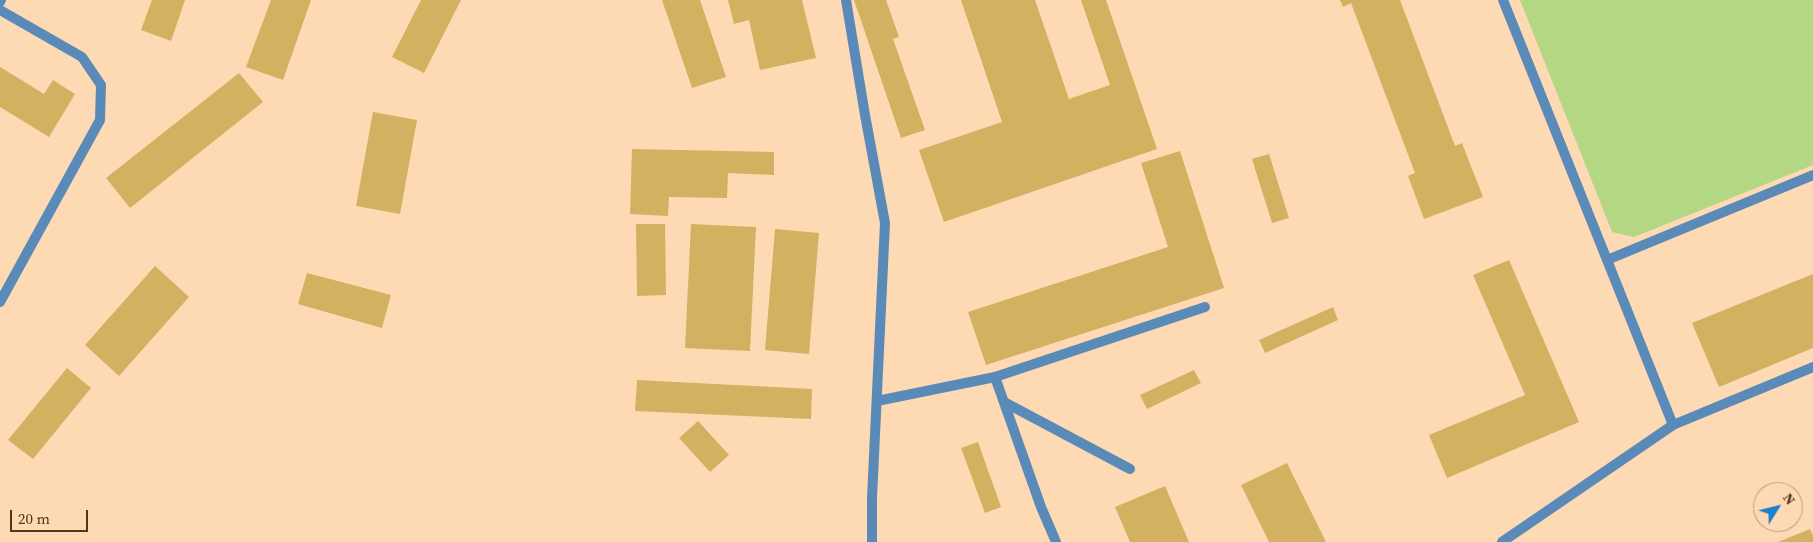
<!DOCTYPE html>
<style>
body{margin:0}
#map{position:relative;width:1813px;height:542px;overflow:hidden;background:#fedab4;font-family:"Source Serif 4",serif}
canvas{display:block}
.north{position:absolute;left:1753px;top:482px;width:50px;height:50px;box-sizing:border-box;background:#fedab4;border:1px solid #b89977;border-radius:50%;rotate:54deg;font-size:14px;font-weight:700;line-height:20px;text-align:center;color:#4f371c}
.north::after{content:'';display:block;margin:auto;width:18px;height:22px;background:#1c7fca;clip-path:polygon(50% 0,100% 100%,50% 72%,0 100%)}
.scale{position:absolute;left:10px;top:510px;width:78px;height:22px;box-sizing:border-box;border:2px solid #4f371c;border-top:0;padding-left:6px;font-size:15px;line-height:18px;white-space:nowrap;color:#4f371c;-webkit-text-stroke:4px #fedab4;paint-order:stroke}
</style>
<div id="map">
<canvas width="1813" height="542"></canvas>
<div class="north">N</div>
<div class="scale">20 m</div>
</div>
<script>
const c = document.querySelector('canvas').getContext('2d');
c.lineJoin = 'round';
function fillPath(path, color) { c.fillStyle = color; c.fill(path, 'evenodd'); }
const poly = rows => new Path2D(rows.map(r => 'M' + r).join(''));
function trace(path, color, width, dash) { c.strokeStyle = color; c.lineWidth = width; c.lineCap = dash ? 'butt' : 'round'; c.setLineDash(dash || []); c.stroke(path); }
const green = poly([
 [1520,0,1813,0,1813,165,1634,237,1612,232]
]);
const building = poly([
 [152,0,185,0,171,41,141,30],
 [271,0,311,0,283,80,246,67],
 [421,0,461,0,424,73,392,57],
 [662,0,700,0,726,77,692,88],
 [728,0,802,0,816,58,760,70,749,20,734,24],
 [854,0,886,0,899,37,893,39,925,130,901,138],
 [961,0,1035,0,1069,99,1110,85,1081,0,1106,0,1157,149,944,222,919,150,1002,122],
 [1340,0,1400,0,1455,146,1462,143,1483,197,1424,219,1408,176,1415,173,1351,3,1343,7],
 [0,67,44,94,53,80,75,94,49,137,0,107],
 [239,73,263,102,130,208,106,178],
 [373,112,417,120,400,214,356,206],
 [632,149,774,152,774,175,728,173,727,198,669,197,668,216,630,214],
 [1180,151,1224,288,986,365,968,312,1168,247,1141,163],
 [1269,154,1289,218,1272,223,1252,159],
 [636,224,665,224,666,295,637,296],
 [691,224,756,227,750,351,685,348],
 [775,229,819,233,809,354,765,350],
 [1509,260,1579,422,1447,478,1429,435,1525,395,1473,275],
 [155,266,189,297,119,376,85,345],
 [307,273,391,295,382,328,298,304],
 [1813,274,1813,348,1719,387,1692,323],
 [1333,307,1338,320,1265,353,1259,340],
 [67,368,91,388,33,459,8,440],
 [1194,370,1201,383,1147,409,1140,395],
 [637,380,812,389,811,419,635,411],
 [698,421,729,455,710,472,679,438],
 [978,442,1001,507,985,513,961,448],
 [1287,463,1326,542,1269,542,1241,485],
 [1165,486,1189,542,1130,542,1115,507],
 [1810,529,1813,535,1813,542,1778,542]
]);
const service = poly([
 [1503,0,1673,425],
 [1607,260,1813,175],
 [995,377,1041,507,1056,542],
 [877,401,995,377,1205,307],
 [1004,402,1130,469]
]);
const minor = poly([
 [846,0,865,115,885,223,872,498,872,542],
 [0,2,1,0],
 [0,10,82,57,101,85,100,120,0,302]
]);
const tertiary = poly([
 [1502,542,1673,425,1813,367]
]);
fillPath(green, '#b3d782');
fillPath(building, '#d2b160');
trace(service, '#5a8ab7', 10);
trace(minor, '#5a8ab7', 10);
trace(tertiary, '#5a8ab7', 10);
</script>
